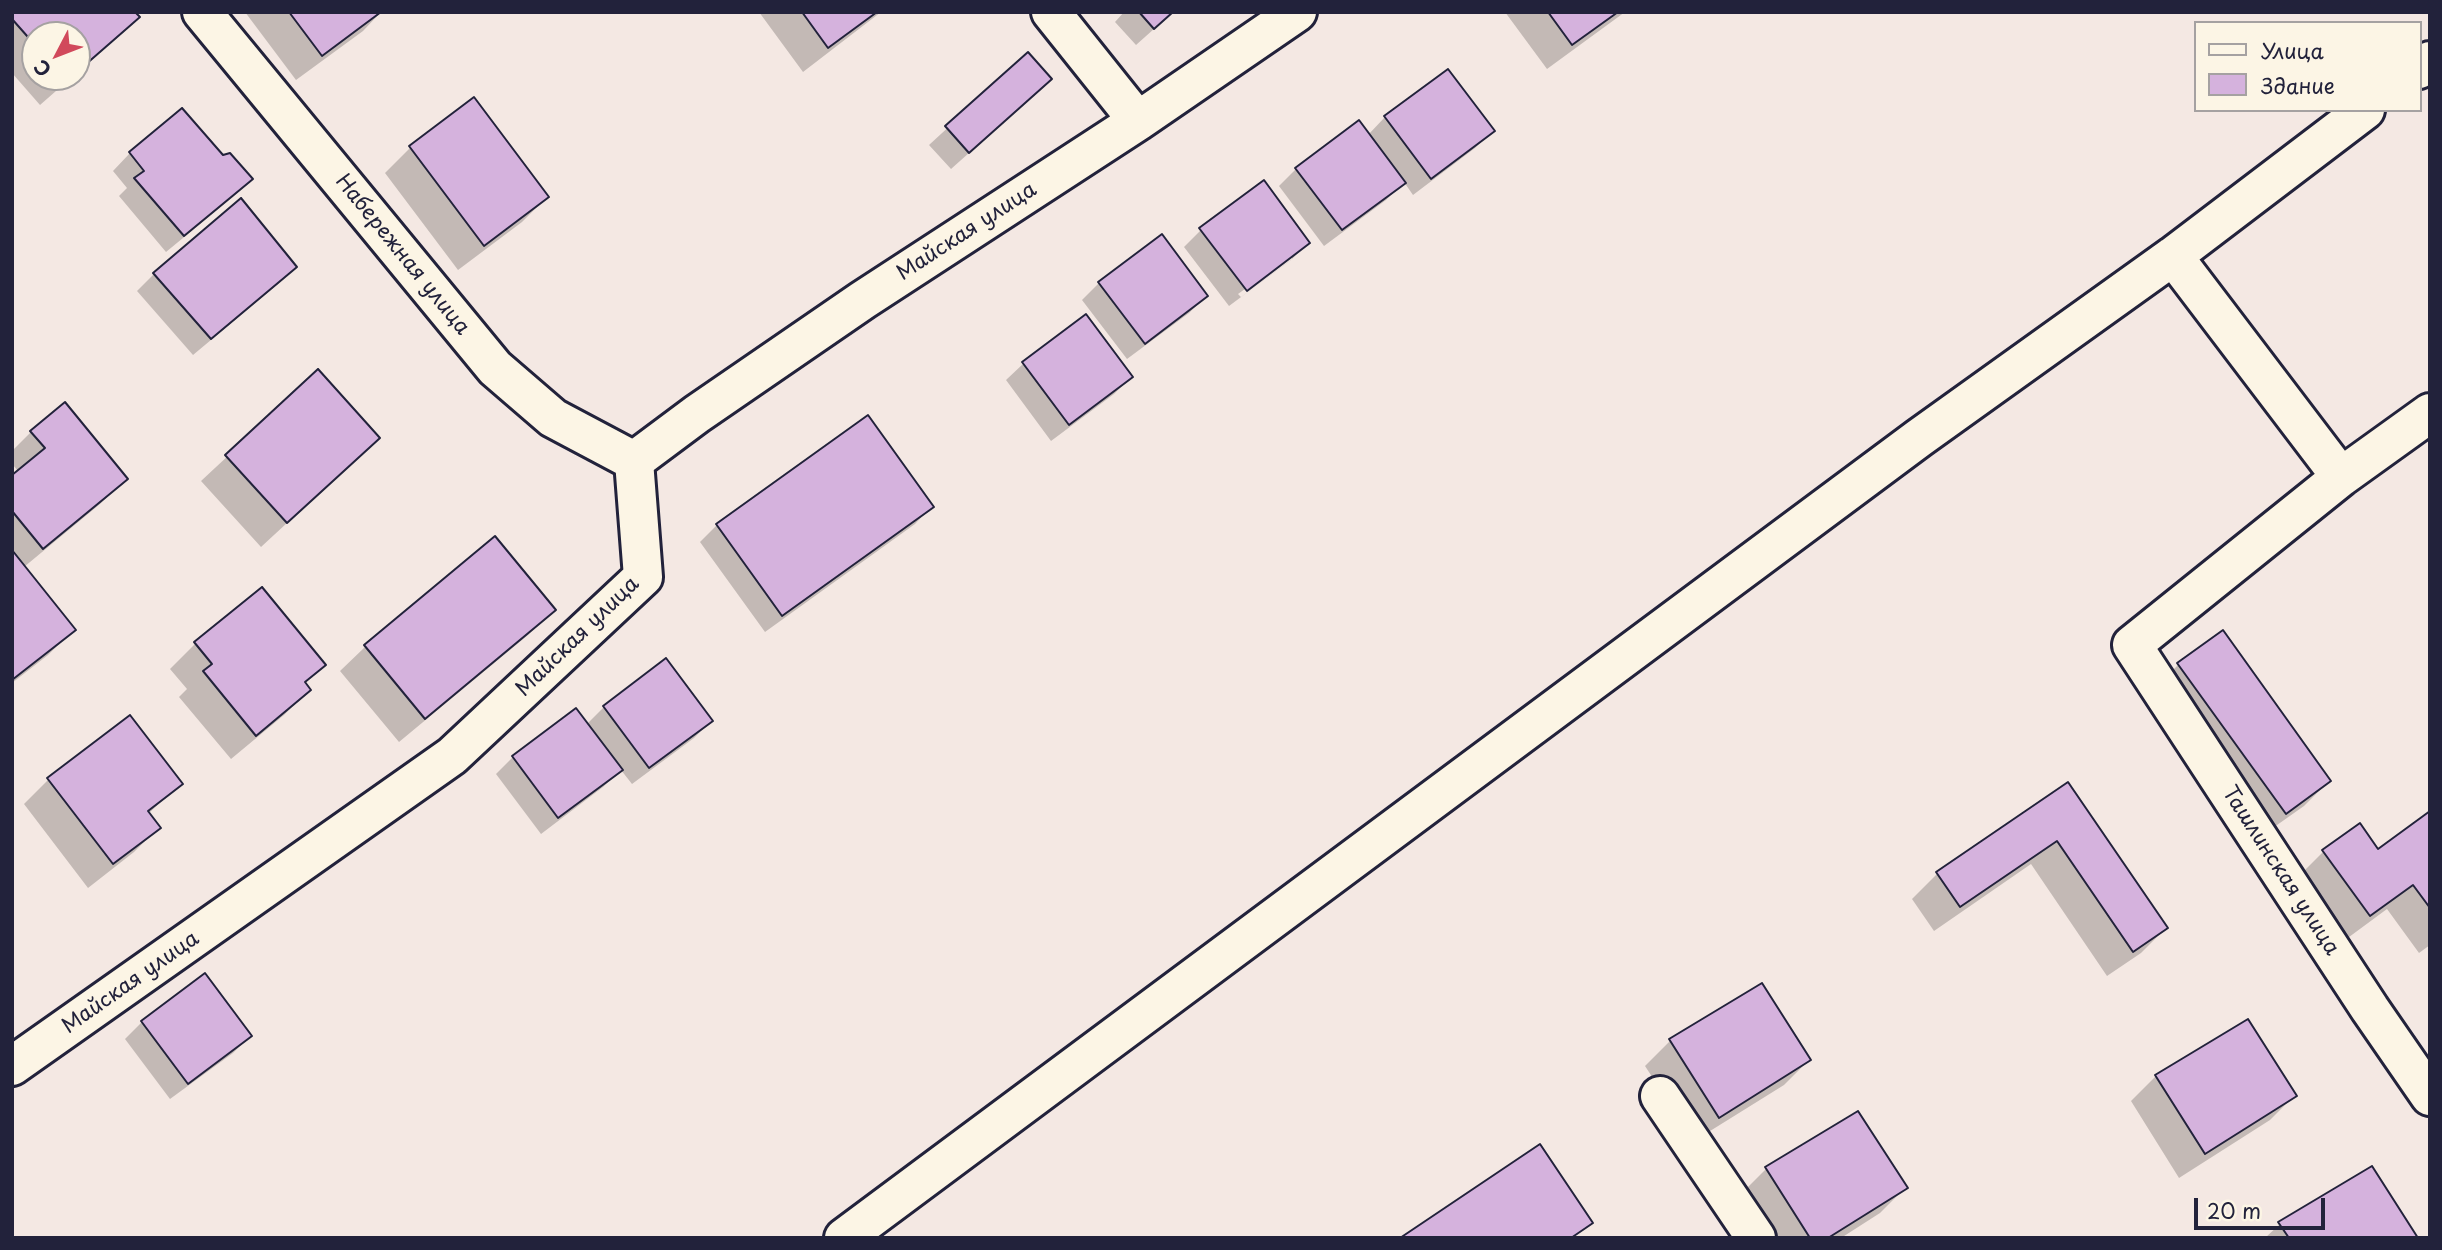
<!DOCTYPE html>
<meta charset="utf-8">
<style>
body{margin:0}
#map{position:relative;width:2442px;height:1250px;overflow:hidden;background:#f4e8e3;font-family:"Playpen Sans",sans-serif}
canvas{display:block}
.frame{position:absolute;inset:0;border:14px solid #22223b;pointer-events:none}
.legend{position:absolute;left:2194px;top:21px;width:228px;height:91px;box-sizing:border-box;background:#fcf5e5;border:2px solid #a5a1a1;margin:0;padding:9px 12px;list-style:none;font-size:21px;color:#22223b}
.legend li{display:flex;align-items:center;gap:14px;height:35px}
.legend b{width:35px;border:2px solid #a5a1a1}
.north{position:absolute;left:21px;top:21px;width:70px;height:70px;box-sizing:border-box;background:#fcf5e5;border:2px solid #a5a1a1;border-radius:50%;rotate:228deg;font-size:19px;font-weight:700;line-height:28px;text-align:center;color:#22223b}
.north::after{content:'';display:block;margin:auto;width:24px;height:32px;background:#d1495b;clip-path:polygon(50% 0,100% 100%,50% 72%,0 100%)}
.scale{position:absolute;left:2194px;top:1198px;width:131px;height:32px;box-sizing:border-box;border:4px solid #22223b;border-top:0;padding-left:9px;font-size:21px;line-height:24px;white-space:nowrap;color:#22223b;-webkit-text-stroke:5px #fcf5e5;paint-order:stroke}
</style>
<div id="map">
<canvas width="2442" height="1250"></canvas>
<div class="frame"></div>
<ul class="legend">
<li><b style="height:9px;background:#fcf5e5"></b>Улица</li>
<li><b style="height:19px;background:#d5b2dd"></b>Здание</li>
</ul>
<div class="north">С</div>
<div class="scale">20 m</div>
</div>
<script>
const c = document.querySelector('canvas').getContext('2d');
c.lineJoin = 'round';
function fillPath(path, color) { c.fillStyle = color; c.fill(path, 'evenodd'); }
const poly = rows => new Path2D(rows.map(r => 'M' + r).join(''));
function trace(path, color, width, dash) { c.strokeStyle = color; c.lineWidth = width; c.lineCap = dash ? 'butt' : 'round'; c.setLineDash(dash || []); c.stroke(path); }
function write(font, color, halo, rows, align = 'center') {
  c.font = font + ' "Playpen Sans",sans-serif'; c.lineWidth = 6; c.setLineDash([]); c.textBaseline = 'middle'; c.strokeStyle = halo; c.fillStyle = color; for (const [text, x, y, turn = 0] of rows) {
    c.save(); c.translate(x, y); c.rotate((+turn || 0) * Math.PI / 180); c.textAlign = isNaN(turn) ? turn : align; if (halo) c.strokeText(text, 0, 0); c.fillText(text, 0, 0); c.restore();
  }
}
const shadow = poly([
 [12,12,137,17,77,73,77,35,35,35,35,77,72,77,40,105,12,73],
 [245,12,381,12,363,31,296,80],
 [759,12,881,12,803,72],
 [1124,12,1173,12,1136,45,1115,22],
 [1505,12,1625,12,1547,69],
 [1028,54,1033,96,951,169,929,145],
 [473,100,547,197,522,222,458,270,385,173,410,148],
 [1385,117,1492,131,1475,148,1413,195,1404,182,1386,200,1324,246,1279,186,1296,169,1359,123,1368,135],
 [130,153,223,157,251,179,234,196,166,252,119,196,127,188,113,171],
 [1201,230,1308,243,1291,260,1229,306,1184,247],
 [1292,255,1292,259,1241,297,1238,294],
 [1161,236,1206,296,1189,313,1127,359,1082,300,1099,283],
 [295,267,278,284,193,355,137,291,154,274],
 [1024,363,1131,377,1114,394,1051,441,1006,380],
 [318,372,353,462,261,547,201,481],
 [31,432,125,479,100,504,24,567,73,630,48,655,12,683,12,477,19,472,12,464,12,451],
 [932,506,915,524,765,632,700,542,717,525],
 [261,590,323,665,304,684,309,690,284,715,231,759,179,697,187,689,170,669,195,644],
 [553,610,528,635,399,742,340,671,365,647],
 [2223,633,2329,781,2304,806,2260,837,2153,690,2178,665],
 [604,707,711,721,694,738,632,784,621,770,603,787,541,834,496,774,513,757,586,725],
 [49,779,181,783,148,814,159,827,134,852,88,888,24,804],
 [2068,785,2166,928,2141,953,2107,976,2031,864,1934,931,1912,899,1937,874],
 [2430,813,2430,945,2419,953,2387,909,2345,940,2299,876,2324,851,2378,851],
 [1761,985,1809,1060,1784,1085,1694,1141,1645,1066,1670,1041],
 [2248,1021,2295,1095,2270,1120,2179,1178,2131,1101,2156,1076],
 [142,1022,250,1036,233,1053,170,1099,125,1039],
 [1766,1169,1905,1188,1880,1213,1841,1238,1769,1238,1741,1194],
 [2280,1224,2416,1238,2265,1238]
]);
const building = poly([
 [12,12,135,12,140,17,77,72,77,35,35,35,35,45,12,19,12,12],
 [289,12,381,12,322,56,289,12],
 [802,12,877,12,828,48,802,12],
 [1139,12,1173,12,1154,29,1139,12],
 [1548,12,1618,12,1572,45,1548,12],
 [1028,52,1052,79,969,153,945,126,1028,52],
 [1448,69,1495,131,1431,179,1384,116,1448,69],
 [474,97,549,197,484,246,409,146,474,97],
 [182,108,223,155,230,153,253,179,184,236,134,178,144,171,129,152,182,108],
 [1359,120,1406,183,1342,230,1295,168,1359,120],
 [1264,180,1310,243,1247,291,1199,228,1264,180],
 [241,198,297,267,211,339,153,273,241,198],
 [1162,234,1208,296,1145,344,1098,282,1162,234],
 [1086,314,1133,377,1069,425,1022,362,1086,314],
 [318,369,380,438,287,523,225,455,318,369],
 [65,402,128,479,43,549,12,511,12,475,45,448,30,431,65,402],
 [868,415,934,507,782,616,716,524,868,415],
 [495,536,556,610,425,719,364,645,495,536],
 [12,550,76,630,12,680,12,550],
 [262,587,326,665,305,682,311,690,256,736,203,671,212,664,194,642,262,587],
 [2223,630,2331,781,2286,814,2177,663,2223,630],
 [666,658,713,721,649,768,603,706,666,658],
 [576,708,623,770,558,818,512,756,576,708],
 [130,715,183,784,148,811,161,828,113,864,47,778,130,715],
 [2068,782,2168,928,2133,952,2057,841,1960,907,1936,872,2068,782],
 [2430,811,2430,908,2413,885,2370,916,2322,850,2360,823,2378,849,2430,811],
 [205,973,252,1036,188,1084,141,1021,205,973],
 [1762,983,1811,1060,1719,1118,1669,1039,1762,983],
 [2248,1019,2297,1096,2205,1154,2155,1075,2248,1019],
 [1858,1111,1908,1188,1828,1238,1810,1238,1765,1167,1858,1111],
 [1540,1144,1593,1223,1571,1238,1400,1238,1540,1144],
 [2372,1166,2418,1238,2289,1238,2278,1222,2372,1166]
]);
const street = poly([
 [202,12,495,368,553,418,634,461],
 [1051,12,1138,121],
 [2419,69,2430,61],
 [2173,256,2341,477],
 [2430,413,2341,477,2132,645,2370,1009,2430,1096],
 [12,1066,452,756,643,577,634,461,697,414,863,300,1138,121,1297,12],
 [1660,1096,1756,1238],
 [844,1238,1919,438,2173,256,2365,110]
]);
const streetNames = [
 ["Майская улица",967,232,-33],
 ["Набережная улица",402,255,51],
 ["Майская улица",578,637,-44],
 ["Ташлинская улица",2280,871,57],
 ["Майская улица",131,983,-35]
];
fillPath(shadow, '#0003');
fillPath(building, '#d5b2dd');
trace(building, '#22223b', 2);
trace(street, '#22223b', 44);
trace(street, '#fcf5e5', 38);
write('21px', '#22223b', '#fcf5e5', streetNames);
</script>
